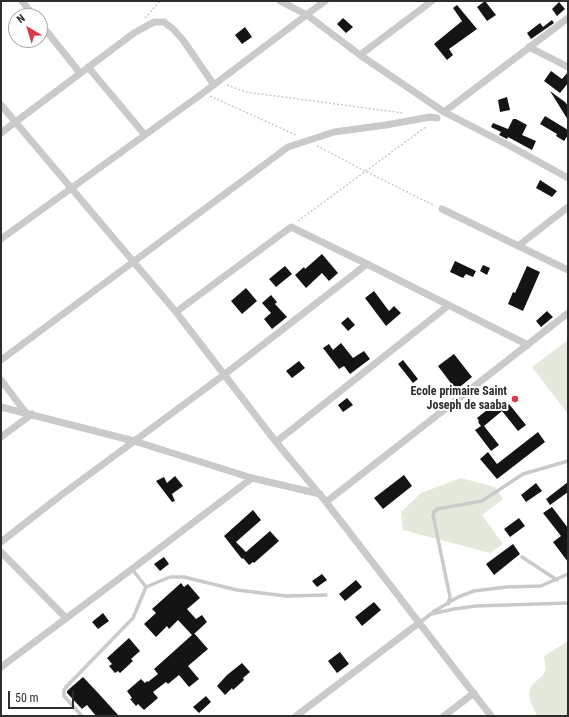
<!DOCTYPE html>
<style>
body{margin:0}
#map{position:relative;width:569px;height:717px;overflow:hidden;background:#fff;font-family:"Roboto Condensed",sans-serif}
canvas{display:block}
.frame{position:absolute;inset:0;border:2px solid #2d2d2d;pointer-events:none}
.north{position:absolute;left:8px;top:8px;width:40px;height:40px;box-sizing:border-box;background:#fff;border:1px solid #ababab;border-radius:50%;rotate:322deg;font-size:11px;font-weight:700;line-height:16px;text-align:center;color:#2d2d2d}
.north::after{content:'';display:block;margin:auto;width:14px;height:18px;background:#d93a4b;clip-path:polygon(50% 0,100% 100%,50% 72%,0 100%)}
.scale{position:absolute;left:8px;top:691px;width:66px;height:18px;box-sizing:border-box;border:2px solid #2d2d2d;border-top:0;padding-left:5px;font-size:12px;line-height:14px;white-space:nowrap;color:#2d2d2d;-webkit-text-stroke:3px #fff;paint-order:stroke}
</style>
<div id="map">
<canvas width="569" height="717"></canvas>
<div class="frame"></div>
<div class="north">N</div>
<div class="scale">50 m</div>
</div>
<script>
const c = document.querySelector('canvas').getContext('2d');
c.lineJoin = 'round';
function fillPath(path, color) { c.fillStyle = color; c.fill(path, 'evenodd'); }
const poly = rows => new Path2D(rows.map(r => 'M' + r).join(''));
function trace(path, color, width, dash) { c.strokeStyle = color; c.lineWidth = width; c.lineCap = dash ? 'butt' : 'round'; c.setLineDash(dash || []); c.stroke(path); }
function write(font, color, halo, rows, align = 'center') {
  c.font = font + ' "Roboto Condensed",sans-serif'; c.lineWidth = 4; c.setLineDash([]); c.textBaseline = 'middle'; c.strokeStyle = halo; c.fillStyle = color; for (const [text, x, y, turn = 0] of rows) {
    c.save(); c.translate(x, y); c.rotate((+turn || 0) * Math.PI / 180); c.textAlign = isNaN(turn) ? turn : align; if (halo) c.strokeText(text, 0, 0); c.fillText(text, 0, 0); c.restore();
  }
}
const green = poly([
 [568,340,568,414,532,367],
 [461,478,495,487,503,499,482,515,503,544,490,553,403,530,401,512,421,493],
 [568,641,568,716,537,716,531,703,529,694,531,686,543,675,546,670,544,656]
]);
const building = poly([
 [485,1,496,15,487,21,477,7],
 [559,2,565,9,557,16,552,9],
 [457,5,477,29,449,49,453,55,447,60,434,44,462,21,453,8],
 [343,18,353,27,346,33,337,24],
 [552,20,554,23,531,39,527,33,540,23,543,27],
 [245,27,252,37,242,44,235,35],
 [551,71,562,79,568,72,568,83,560,93,544,81],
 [550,91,565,102,568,106,568,120],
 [507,97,510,110,500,112,498,100],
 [545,116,568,130,568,135,564,141,556,136,557,134,540,124],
 [513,119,516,119,527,125,522,135,536,141,532,150,508,137,507,139,499,135,501,132,491,127,493,123,508,129],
 [540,180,557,191,552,197,536,188],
 [322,254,338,273,329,281,322,273,306,288,295,275,304,267,305,269],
 [455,261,476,271,473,277,466,274,463,278,450,272],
 [483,265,490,268,487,275,480,271],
 [285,266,292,274,276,287,269,279],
 [527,266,540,272,523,311,508,304,513,292,515,293],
 [246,288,257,301,242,314,231,301],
 [374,291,389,311,394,306,401,313,386,326,365,298],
 [271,295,277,302,275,304,287,317,272,329,264,319,271,313,262,303],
 [547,311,553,317,541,327,536,321],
 [348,317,355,325,348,331,341,323],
 [341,343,353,358,364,351,370,359,350,374,344,366,339,369,323,348,329,344,333,350],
 [454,354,472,377,456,390,438,366],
 [403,360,418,379,413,383,398,364],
 [299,361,305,368,292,378,286,371],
 [347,398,353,405,343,412,338,405],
 [497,402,502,409,509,404,526,425,518,431,502,411,484,426,499,445,491,451,475,430,481,426,478,422,479,421,477,418],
 [538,432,545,442,497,479,480,459,488,452,497,464],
 [404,475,412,486,383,509,374,498],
 [175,476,183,486,172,494,175,501,172,502,156,481,164,477,167,483],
 [568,482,568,492,550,505,546,499],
 [536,483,542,491,526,502,521,495],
 [552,507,568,528,568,562,553,542,561,536,543,513],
 [253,510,261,520,236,542,246,552,270,531,279,541,254,563,253,562,249,565,243,558,242,559,224,536],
 [519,518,525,526,510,537,504,529],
 [513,544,520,554,494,575,486,564],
 [164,557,169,564,160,571,154,564],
 [322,574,327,580,317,587,312,581],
 [356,580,362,587,345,601,339,594],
 [181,583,184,587,188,584,200,598,187,609,196,619,202,615,207,622,194,634,194,633,208,649,188,666,199,679,189,687,179,675,168,684,166,682,153,692,158,698,144,710,138,704,136,706,130,699,132,698,127,691,141,679,145,683,147,681,148,682,158,674,154,669,192,635,178,620,169,629,167,626,156,637,144,624,156,613,152,609],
 [374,602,381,610,362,626,355,617],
 [103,613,109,621,98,629,92,622],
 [129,638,140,651,131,659,133,661,120,673,118,671,115,673,109,666,112,664,107,658],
 [340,652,349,664,337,673,328,661],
 [242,663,250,672,243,678,244,680,233,690,232,688,225,695,217,686,227,675],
 [83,677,99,694,119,716,96,716,87,705,82,709,67,693,67,691],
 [206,696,211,702,199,713,193,707]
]);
const path = poly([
 [145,18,160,1],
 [227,85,246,92,403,113],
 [210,96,296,135],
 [317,146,365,171,435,206],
 [298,221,427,126]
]);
const service = poly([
 [522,557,557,580],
 [146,587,170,577,184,577,237,590,286,596,326,595],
 [448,604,450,597,433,515,434,512,437,509,482,501,523,474,568,461],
 [433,612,458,597,474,591,506,587,541,586,568,574],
 [419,623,431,614,454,609,476,606,568,603],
 [82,716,64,696,64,690,66,687,133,618,146,587,132,569]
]);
const minor = poly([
 [22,1,34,16],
 [280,1,307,15,360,55,444,112,510,146,568,178],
 [40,23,80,73],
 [529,47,568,67],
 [360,55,432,1],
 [88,67,145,135],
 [1,105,176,312,276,442,326,502,491,716],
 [444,112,568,18],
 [1,133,134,33,154,22,164,22,173,29,183,40,214,85],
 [442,209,568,270],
 [1,239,203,93,325,1],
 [518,246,568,207],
 [176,312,291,227,367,264,528,345],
 [1,360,288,147,334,132,386,125,430,117,437,118],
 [1,380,26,413],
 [1,407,134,441,252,478,320,494],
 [1,437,32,414],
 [276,442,449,305],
 [326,502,568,313],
 [1,542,64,493,225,374,367,264],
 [1,552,66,618],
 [1,667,132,569,252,478],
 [296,716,419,623],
 [444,716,474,693]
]);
const markers = [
 [515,399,4,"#d93a4b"]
];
const poiNames = [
 ["Ecole primaire Saint",507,392],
 ["Joseph de saaba",507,406]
];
fillPath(green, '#e3e9db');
fillPath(building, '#141414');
trace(path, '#cacaca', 1.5, [2, 2]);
trace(service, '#cacaca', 3.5);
trace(minor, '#cacaca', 7);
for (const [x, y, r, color] of markers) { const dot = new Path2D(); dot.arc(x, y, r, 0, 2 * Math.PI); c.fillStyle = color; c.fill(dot); trace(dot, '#fff', 1.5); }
write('bold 12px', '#2d2d2d', '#fff', poiNames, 'right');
</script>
